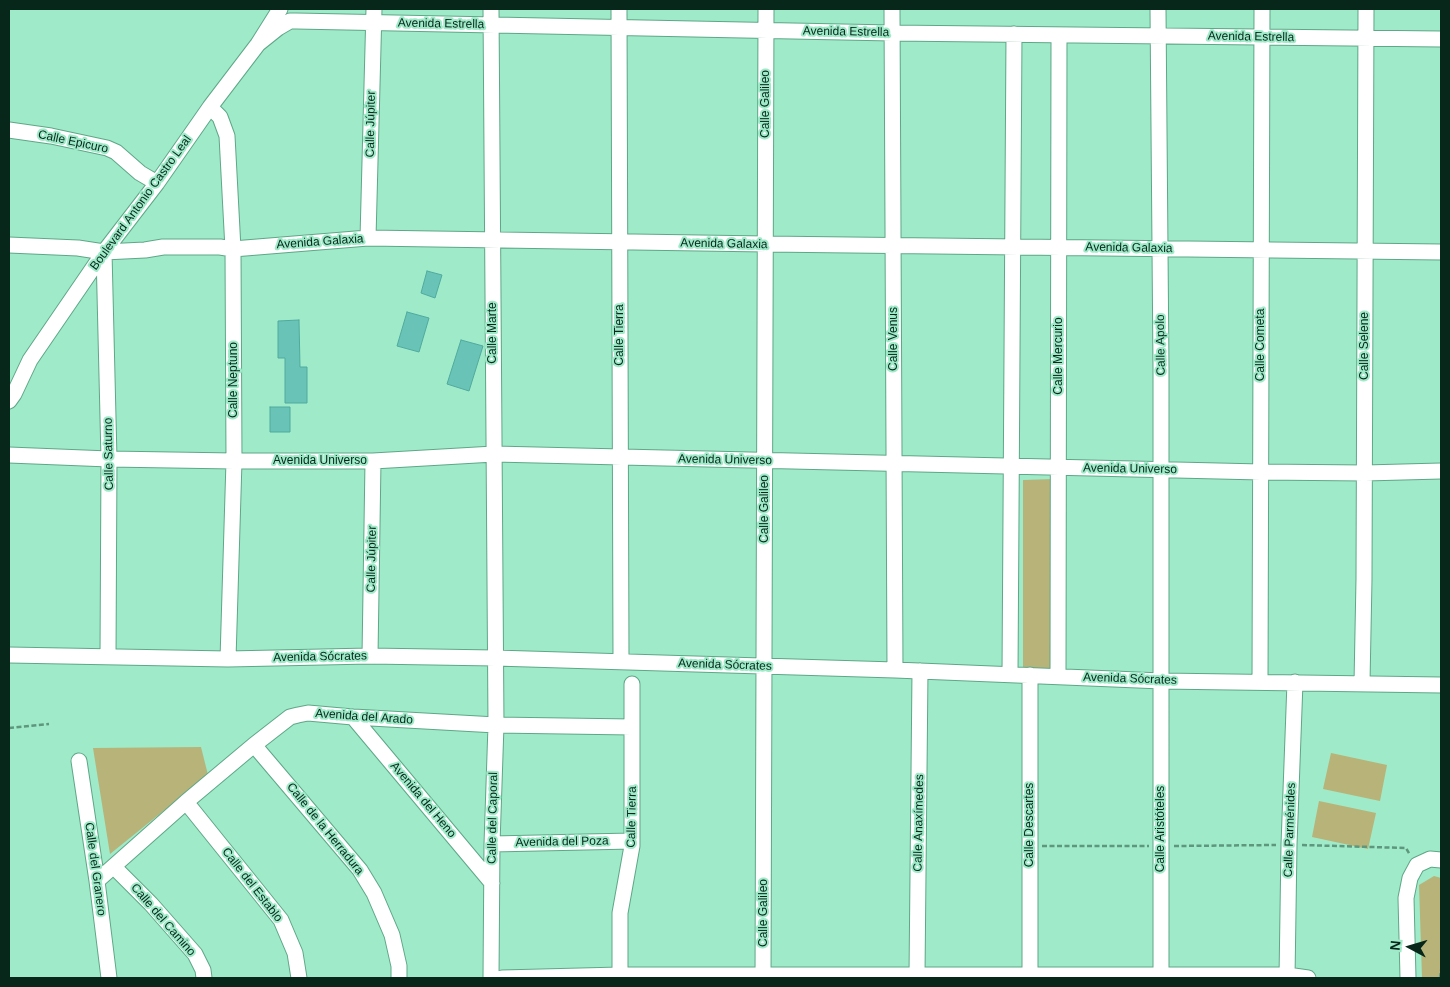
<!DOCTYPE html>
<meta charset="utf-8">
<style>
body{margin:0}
#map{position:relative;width:1450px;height:987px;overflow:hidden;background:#9feac8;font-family:Helvetica,sans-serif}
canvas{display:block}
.frame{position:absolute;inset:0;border:10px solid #07271b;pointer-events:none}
.north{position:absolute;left:1385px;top:922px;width:50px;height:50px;-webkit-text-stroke:4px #9feac8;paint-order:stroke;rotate:276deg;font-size:14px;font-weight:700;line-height:20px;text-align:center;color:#07271b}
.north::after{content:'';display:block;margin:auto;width:18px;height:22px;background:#07271b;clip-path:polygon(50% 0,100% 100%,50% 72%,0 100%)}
</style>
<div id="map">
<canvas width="1450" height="987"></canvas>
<div class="frame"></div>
<div class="north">N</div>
</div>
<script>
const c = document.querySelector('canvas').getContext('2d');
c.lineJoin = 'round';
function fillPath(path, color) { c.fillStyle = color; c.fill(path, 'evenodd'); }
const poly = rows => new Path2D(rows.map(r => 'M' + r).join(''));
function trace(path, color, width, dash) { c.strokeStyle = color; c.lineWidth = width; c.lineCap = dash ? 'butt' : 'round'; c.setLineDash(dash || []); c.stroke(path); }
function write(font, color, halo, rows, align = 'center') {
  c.font = font + ' Helvetica,sans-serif'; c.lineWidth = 4; c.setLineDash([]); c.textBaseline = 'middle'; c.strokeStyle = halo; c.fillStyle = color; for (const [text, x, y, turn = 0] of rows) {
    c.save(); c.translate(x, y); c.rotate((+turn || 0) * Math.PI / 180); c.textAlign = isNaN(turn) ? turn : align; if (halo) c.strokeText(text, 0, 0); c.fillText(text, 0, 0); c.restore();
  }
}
const green = poly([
 [1054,479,1055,668,1023,669,1023,480],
 [201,747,208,775,110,854,93,748],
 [1331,753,1387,765,1380,801,1323,789],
 [1319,801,1376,813,1368,849,1312,837],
 [1434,876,1441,878,1441,978,1422,978,1419,885]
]);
const building = poly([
 [427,271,442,275,435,298,421,293,427,271],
 [407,312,429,318,419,352,397,346,407,312],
 [299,320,300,367,307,367,307,403,285,403,285,358,278,358,278,321,299,320],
 [461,340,483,346,469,391,447,384,461,340],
 [270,407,290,407,290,432,270,432,270,407]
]);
const path = poly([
 [9,728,49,724],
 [1302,845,1406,848,1410,855],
 [1042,846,1149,846],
 [1174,846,1276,845],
 [1440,978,1441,970]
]);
const minor = poly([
 [491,9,496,725,492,844,491,978],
 [619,9,621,661],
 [892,9,895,670],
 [1158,9,1161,368,1161,978],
 [258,44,278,28,290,21,296,21,892,33,1441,39],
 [210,107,220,117,227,136,233,249,234,461,228,659],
 [9,130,51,136,107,148,116,152,140,173,157,183],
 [368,238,374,9],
 [9,245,78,248,104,252,145,250,163,247,220,247,233,249,368,238,766,244,1441,252],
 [104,252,109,459,108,656],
 [9,401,14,394,30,360,104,252,157,183,210,107,258,44,280,9],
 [9,455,109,459,234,461,373,461,494,454,1261,472,1365,473,1441,471],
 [9,655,228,659,370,656,495,658,895,670,1162,681,1441,685],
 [370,656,373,461],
 [1010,674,1014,34],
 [1030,675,1030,976],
 [1058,676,1059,35],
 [1260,682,1262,9],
 [1362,683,1364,579,1366,9],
 [353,717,492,883],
 [254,745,360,870,374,893,392,935,399,966,399,978],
 [79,761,97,881,109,978],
 [186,802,281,920,295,953,299,978],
 [492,844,632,841],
 [114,867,151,904,195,954,203,970,204,978],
 [97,881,186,802,254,745,290,717,298,715,308,713,353,717,496,725,632,727],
 [917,975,920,671],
 [502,978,620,975,1287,975,1308,978],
 [620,978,620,913,632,846,632,684],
 [763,978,766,9],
 [1287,978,1289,845,1295,682],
 [1408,978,1406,898,1410,878,1417,865,1430,859,1441,860]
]);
const streetNames = [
 ["Avenida Estrella",441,24,1],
 ["Avenida Estrella",846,32,1],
 ["Avenida Estrella",1251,37,1],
 ["Calle Galileo",766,104,-90],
 ["Calle Júpiter",371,124,-89],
 ["Calle Epicuro",73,142,12],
 ["Boulevard Antonio Castro Leal",141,203,-54],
 ["Avenida Galaxia",320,242,-4],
 ["Avenida Galaxia",724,244,1],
 ["Avenida Galaxia",1129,248,1],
 ["Calle Marte",493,333,-90],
 ["Calle Tierra",620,335,-90],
 ["Calle Venus",894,339,-90],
 ["Calle Apolo",1161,345,-91],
 ["Calle Cometa",1261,345,-90],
 ["Calle Selene",1365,346,-90],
 ["Calle Mercurio",1059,356,-90],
 ["Calle Neptuno",234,380,-90],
 ["Calle Saturno",109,454,-91],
 ["Avenida Universo",725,460,1],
 ["Avenida Universo",320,461],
 ["Avenida Universo",1130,469,1],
 ["Calle Galileo",765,509,-90],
 ["Calle Júpiter",372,559,-89],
 ["Avenida Sócrates",320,657,-1],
 ["Avenida Sócrates",725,665,2],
 ["Avenida Sócrates",1130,679,2],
 ["Avenida del Arado",364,717,4],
 ["Avenida del Heno",423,800,50],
 ["Calle Tierra",632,817,-89],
 ["Calle del Caporal",493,818,-89],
 ["Calle Anaxímedes",919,823,-89],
 ["Calle Descartes",1030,825,-90],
 ["Calle de la Herradura",325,829,51],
 ["Calle Aristóteles",1161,829,-90],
 ["Calle Parménides",1290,830,-88],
 ["Avenida del Poza",562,842,-1],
 ["Calle del Granero",95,869,82],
 ["Calle del Establo",252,885,52],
 ["Calle Galileo",764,913,-90],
 ["Calle del Camino",163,920,49]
];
fillPath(green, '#b8b378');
fillPath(building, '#6ac3b7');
trace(building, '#4faa9e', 1);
trace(minor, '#5ea787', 17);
trace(path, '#5e967e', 2.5, [5, 2.5]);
trace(minor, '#fff', 15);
write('12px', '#07271b', '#9feac8', streetNames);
</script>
